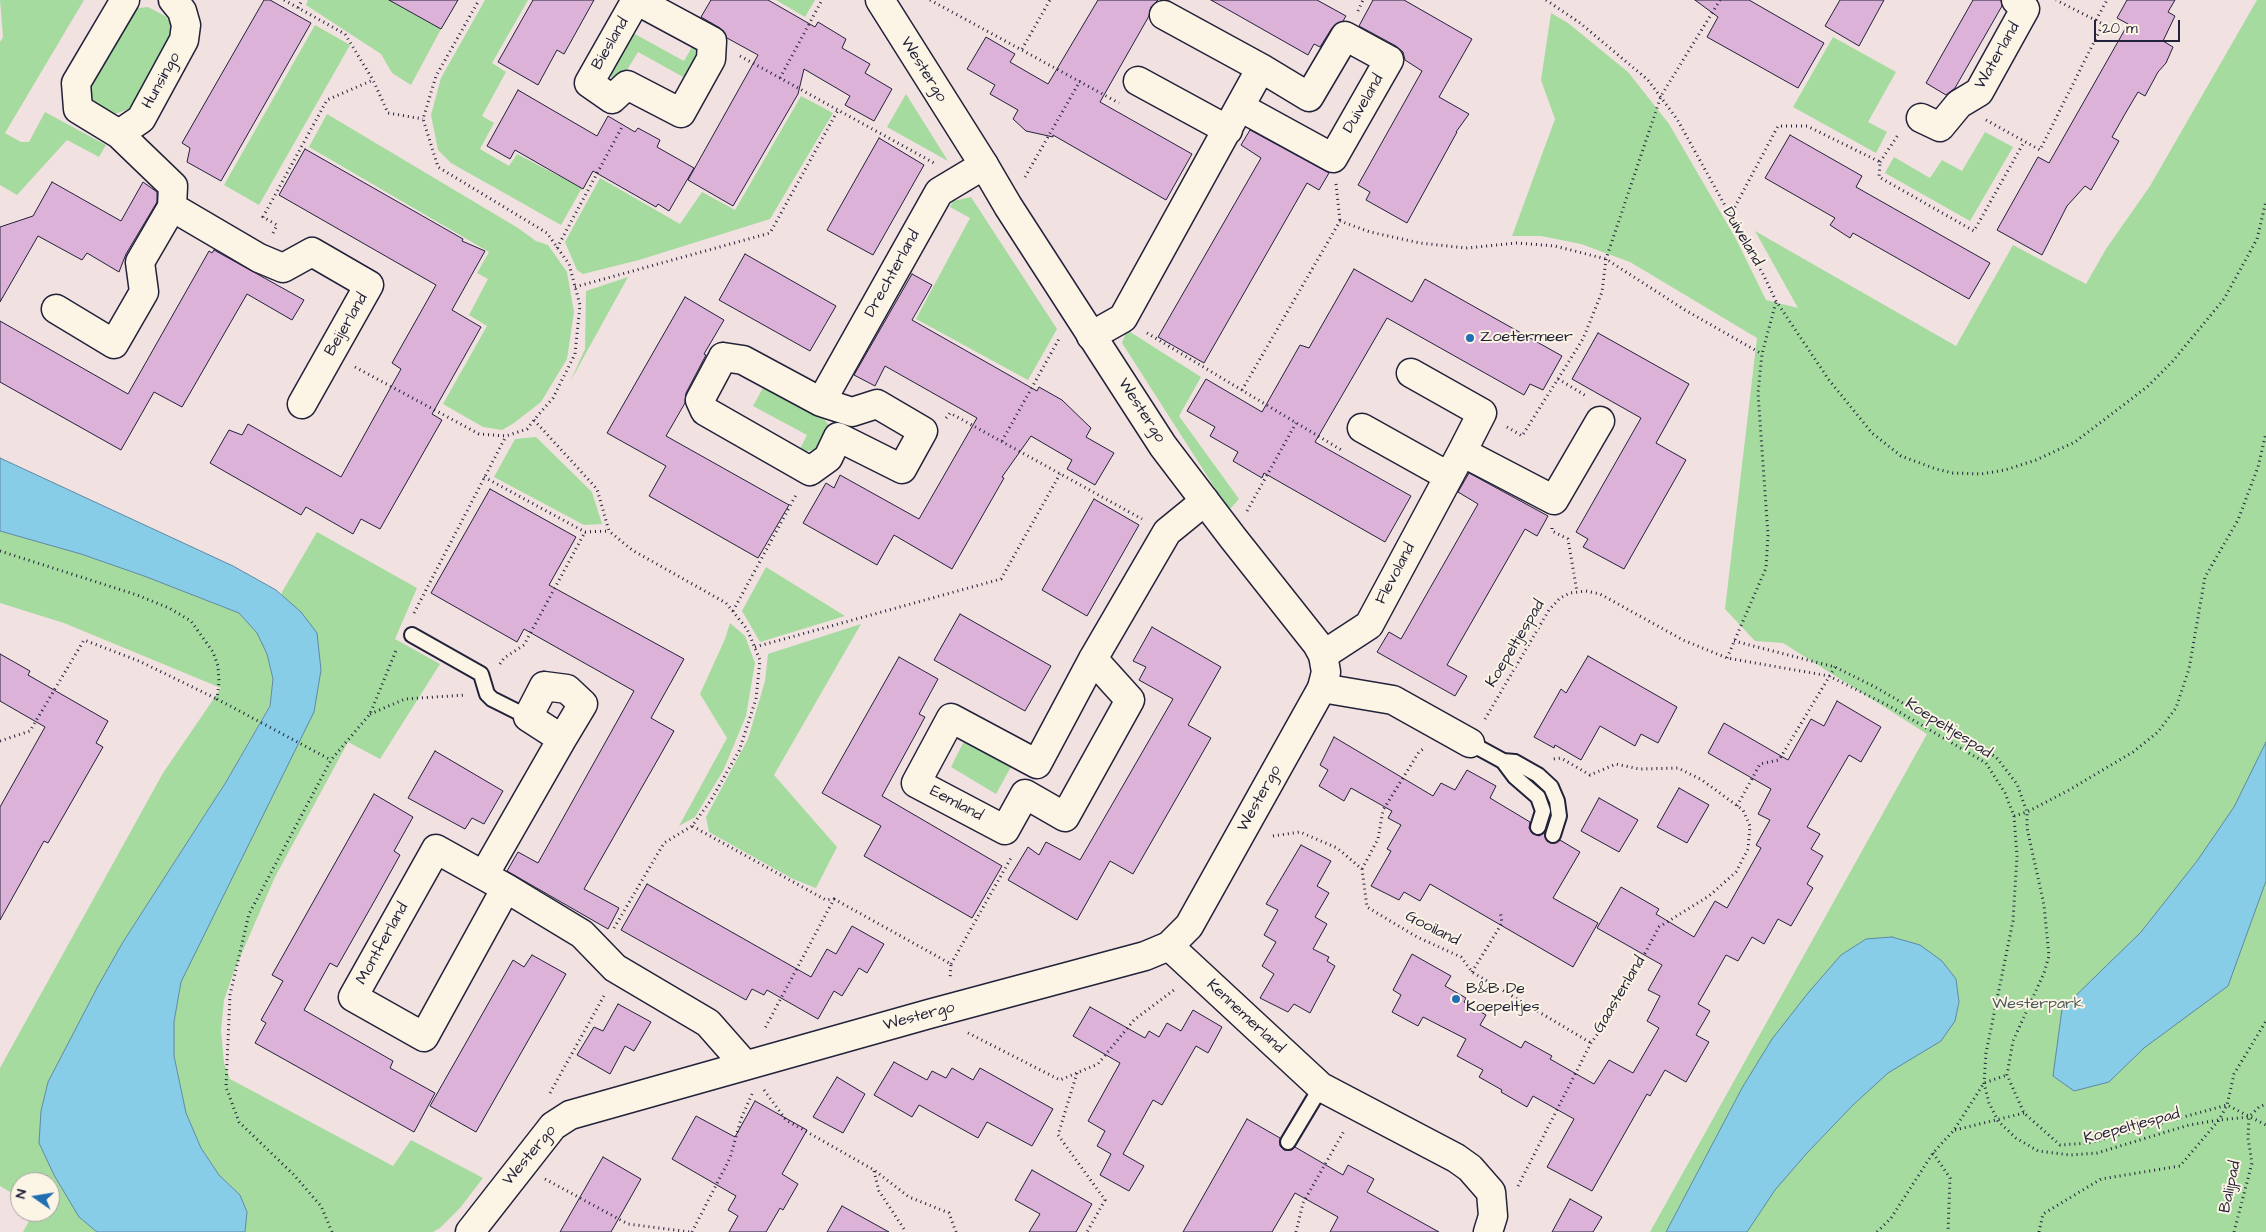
<!DOCTYPE html>
<style>
body{margin:0}
#map{position:relative;width:2266px;height:1232px;overflow:hidden;background:#f2e1e1;font-family:"Architects Daughter",sans-serif}
canvas{display:block}
.north{position:absolute;left:10px;top:1172px;width:50px;height:50px;box-sizing:border-box;background:#fcf5e5;border:1px solid #a5a1a1;border-radius:50%;rotate:283deg;font-size:14px;font-weight:700;line-height:20px;text-align:center;color:#22223b}
.north::after{content:'';display:block;margin:auto;width:18px;height:22px;background:#1f6fb2;clip-path:polygon(50% 0,100% 100%,50% 72%,0 100%)}
.scale{position:absolute;left:2094px;top:20px;width:86px;height:22px;box-sizing:border-box;border:2px solid #22223b;border-top:0;padding-left:6px;font-size:15px;line-height:18px;white-space:nowrap;color:#22223b;-webkit-text-stroke:4px #fcf5e5;paint-order:stroke}
</style>
<div id="map">
<canvas width="2266" height="1232"></canvas>
<div class="north">N</div>
<div class="scale">20 m</div>
</div>
<script>
const c = document.querySelector('canvas').getContext('2d');
c.lineJoin = 'round';
function fillPath(path, color) { c.fillStyle = color; c.fill(path, 'evenodd'); }
const poly = rows => new Path2D(rows.map(r => 'M' + r).join(''));
function trace(path, color, width, dash) { c.strokeStyle = color; c.lineWidth = width; c.lineCap = dash ? 'butt' : 'round'; c.setLineDash(dash || []); c.stroke(path); }
function write(font, color, halo, rows, align = 'center') {
  c.font = font + ' "Architects Daughter",sans-serif'; c.lineWidth = 4; c.setLineDash([]); c.textBaseline = 'middle'; c.strokeStyle = halo; c.fillStyle = color; for (const [text, x, y, turn = 0] of rows) {
    c.save(); c.translate(x, y); c.rotate((+turn || 0) * Math.PI / 180); c.textAlign = isNaN(turn) ? turn : align; if (halo) c.strokeText(text, 0, 0); c.fillText(text, 0, 0); c.restore();
  }
}
const green = poly([
 [0,0,84,0,5,133,21,142,29,142,45,112,106,145,99,157,67,140,17,195,0,185,0,42,3,37],
 [308,0,389,0,441,29,411,85,392,73,381,54,306,5],
 [485,0,528,0,492,63,506,72,482,116,494,123,480,149,509,166,517,154,582,188,561,225,451,163,438,150,431,115,441,78],
 [776,0,815,0,805,17],
 [2257,0,2266,0,2266,1232,1650,1232,1927,734,1783,643,1755,641,1725,609,1757,338,1630,262,1581,244,1541,236,1512,236,1555,119,1541,80,1551,13,1568,23,1628,72,1669,124,1736,239,1766,300,1798,308,1755,231,1956,346,2013,245,2086,284,2106,249,2150,186],
 [148,7,165,16,169,20,172,27,171,37,129,109,115,114,103,110,90,101,89,87,131,13,139,8],
 [315,25,350,45,259,205,224,185],
 [633,33,684,61,693,45,698,48,700,56,685,78,638,52,622,78,617,80,612,78,610,72],
 [1833,37,1896,72,1868,122,1887,132,1876,153,1793,107],
 [906,94,948,161,887,127],
 [801,96,833,113,770,219,639,260,583,274,577,270,565,242,600,178,680,224,702,192,735,210],
 [327,114,518,228,536,241,548,245,567,272,574,312,567,359,541,402,514,423,502,430,483,427,443,404,487,326,469,315,488,279,477,273,489,252,309,147],
 [1985,132,2013,147,1970,221,1885,173,1894,157,1930,178,1942,160,1962,171],
 [971,197,1057,329,1028,380,916,319,970,218,950,207,953,201],
 [628,277,570,382,585,349,586,291],
 [1127,330,1201,377,1179,416,1239,499,1229,510,1122,343],
 [764,386,821,414,829,426,817,449,798,453,807,435,753,406],
 [536,437,592,492,602,524,584,525,494,477,515,439],
 [0,531,81,554,144,576,239,613,257,633,267,654,273,680,270,705,226,782,123,942,48,1082,41,1111,79,1217,97,1232,23,1232,34,1212,50,1212,50,1182,20,1182,20,1198,0,1186,0,1068,163,773,221,688,64,623,0,603],
 [317,532,417,588,395,639,440,664,380,759,348,742,275,877,234,971,224,1000,221,1031,224,1063,230,1079,393,1166,411,1140,483,1178,460,1208,440,1228,433,1232,245,1232,247,1212,240,1195,219,1175,201,1148,186,1113,174,1056,174,1022,181,982,301,612,282,596,282,592],
 [766,567,845,616,760,642,742,611],
 [730,623,745,636,755,663,746,716,723,771,695,817,679,826,727,738,700,694,725,639],
 [861,624,774,775,837,847,816,888,793,879,709,832,706,817,748,739,765,681,768,654],
 [965,739,1012,765,996,794,951,767]
]);
const water = poly([
 [0,458,233,566,276,590,301,612,317,633,321,670,314,712,181,982,174,1022,174,1056,186,1113,201,1148,219,1175,240,1195,247,1212,245,1232,97,1232,79,1217,54,1175,39,1143,41,1111,48,1082,98,986,123,942,226,782,270,706,273,679,267,654,257,633,239,613,144,576,81,554,0,531,0,458],
 [2266,742,2266,881,2228,986,2144,1048,2109,1082,2074,1091,2053,1076,2062,1009,2141,932,2197,861,2234,807,2266,742],
 [1892,937,1920,945,1942,961,1956,979,1959,1002,1955,1021,1941,1041,1888,1073,1853,1105,1807,1153,1775,1190,1747,1232,1666,1232,1742,1088,1772,1039,1808,993,1841,955,1866,939,1892,937]
]);
const building = poly([
 [264,0,270,0,311,23,221,181,187,162,190,148,182,143,264,0],
 [389,0,458,0,441,29,389,0],
 [533,0,594,0,564,54,557,50,538,85,498,62,533,0],
 [711,0,768,0,815,27,818,22,846,39,842,48,870,64,865,73,892,89,874,121,845,105,850,96,804,69,798,94,733,206,688,180,758,55,727,38,720,28,701,17,711,0],
 [1098,0,1158,0,1151,7,1149,16,1100,102,1192,154,1166,200,1053,135,1053,137,1026,131,1013,119,1018,110,990,94,995,85,967,69,986,37,1015,54,1010,62,1048,84,1098,0],
 [1211,0,1317,0,1346,16,1343,21,1332,28,1320,47,1314,44,1308,55,1211,0],
 [1373,0,1404,0,1472,39,1439,97,1469,114,1456,132,1457,132,1407,223,1366,200,1370,192,1358,185,1422,71,1405,60,1403,52,1396,46,1359,26,1373,0],
 [1695,0,1749,0,1824,43,1798,88,1707,37,1718,17,1695,0],
 [1840,0,1884,0,1859,46,1825,26,1840,0],
 [1973,0,2001,0,2002,6,1955,88,1946,95,1926,83,1973,0],
 [2127,0,2175,0,2168,12,2175,16,2163,41,2173,47,2166,63,2158,72,2145,96,2138,92,2125,114,2112,137,2119,141,2091,190,2085,186,2067,206,2042,255,1997,230,2038,157,2049,163,2128,24,2117,18,2127,0],
 [518,90,597,136,608,116,635,132,638,128,660,140,657,147,694,168,669,211,658,204,656,207,593,171,583,189,515,150,510,159,487,146,518,90],
 [1250,130,1329,173,1319,190,1307,183,1204,363,1158,337,1261,158,1241,145,1250,130],
 [1790,135,1862,176,1856,187,1990,263,1969,299,1853,233,1850,238,1830,225,1835,218,1765,178,1790,135],
 [879,138,924,165,873,255,827,230,879,138],
 [305,149,463,239,462,241,485,251,452,310,481,327,432,414,442,420,380,529,361,519,353,534,306,507,301,515,210,463,229,430,242,435,248,424,341,477,401,369,392,363,436,285,279,195,305,149],
 [52,182,121,221,143,182,157,192,157,202,126,254,119,272,87,253,82,260,38,236,0,302,0,227,33,216,52,182],
 [214,250,304,300,292,320,247,294,182,407,154,392,121,450,0,382,0,321,128,394,209,251,212,253,214,250],
 [745,254,836,306,810,351,719,300,745,254],
 [1354,269,1412,302,1425,279,1562,356,1543,390,1530,384,1524,395,1387,318,1315,442,1411,496,1385,542,1264,473,1262,478,1233,461,1238,452,1210,436,1215,427,1187,411,1206,379,1262,412,1300,345,1309,348,1354,269],
 [912,274,932,285,912,320,1037,391,1039,387,1062,400,1091,428,1086,437,1114,453,1095,485,1067,469,1072,460,1031,436,1002,477,1004,478,952,569,894,535,877,565,803,523,826,483,834,488,840,475,919,519,977,418,885,366,875,386,854,375,912,274],
 [685,297,724,320,704,354,706,355,686,393,685,403,666,436,789,505,758,558,649,496,666,466,607,433,685,297],
 [1598,333,1689,384,1656,443,1686,460,1624,569,1583,547,1588,539,1576,532,1641,418,1572,379,1598,333],
 [1469,473,1548,516,1537,536,1525,529,1447,665,1467,676,1455,696,1377,652,1389,632,1401,639,1478,504,1458,492,1469,473],
 [490,489,576,537,549,585,684,659,651,718,674,731,584,889,619,908,608,929,507,871,518,852,538,863,634,691,524,629,517,642,431,593,490,489],
 [1094,499,1139,525,1087,616,1042,590,1094,499],
 [960,614,1051,666,1025,711,934,660,960,614],
 [1152,627,1221,667,1188,725,1211,738,1133,874,1110,861,1077,920,1008,880,1028,847,1039,855,1046,842,1080,860,1173,699,1139,680,1146,667,1133,661,1152,627],
 [0,654,30,671,28,675,108,721,96,743,103,747,48,843,44,841,0,920,0,807,45,727,0,701,0,654],
 [1588,656,1677,707,1658,743,1641,734,1635,746,1600,726,1581,760,1555,745,1554,748,1534,737,1561,689,1566,693,1588,656],
 [899,657,938,679,919,714,925,717,882,796,1002,866,972,918,864,856,881,826,822,793,899,657],
 [1837,701,1881,727,1861,762,1849,755,1807,827,1820,834,1811,849,1823,856,1807,884,1813,888,1791,926,1778,919,1764,944,1752,937,1738,961,1726,955,1698,1004,1710,1011,1696,1035,1709,1042,1686,1082,1665,1070,1650,1096,1647,1094,1592,1191,1547,1167,1574,1119,1533,1096,1527,1107,1501,1092,1502,1090,1479,1077,1483,1070,1457,1056,1466,1039,1423,1017,1418,1026,1392,1012,1401,995,1393,990,1412,954,1451,976,1445,986,1466,998,1464,1002,1486,1015,1480,1025,1521,1048,1525,1041,1552,1056,1550,1059,1594,1084,1609,1060,1633,1073,1659,1028,1647,1021,1660,996,1648,990,1662,965,1597,928,1621,887,1659,909,1656,914,1694,937,1715,901,1727,908,1761,848,1756,845,1770,820,1758,814,1771,789,1708,753,1724,723,1788,760,1811,719,1824,726,1837,701],
 [1334,737,1433,796,1441,783,1455,790,1467,770,1496,786,1490,798,1530,822,1529,828,1532,833,1539,836,1545,832,1545,837,1550,843,1555,843,1560,840,1580,852,1553,898,1598,923,1573,967,1430,884,1420,901,1404,892,1399,900,1371,886,1391,851,1387,849,1401,825,1388,818,1392,811,1351,788,1344,801,1319,786,1328,770,1320,765,1334,737],
 [435,751,503,791,484,824,472,818,465,829,408,798,435,751],
 [1679,788,1709,805,1687,843,1657,827,1679,788],
 [374,794,413,817,394,851,400,855,375,900,337,967,330,963,304,1010,393,1061,390,1068,435,1093,414,1132,255,1043,266,1023,261,1020,283,981,272,975,374,794],
 [1599,798,1638,820,1619,852,1581,831,1599,798],
 [1301,845,1331,861,1317,886,1329,893,1315,917,1327,924,1313,949,1329,957,1327,961,1335,966,1310,1013,1294,1004,1288,1012,1260,998,1274,974,1262,966,1276,942,1264,935,1278,910,1266,904,1301,845],
 [647,884,811,977,827,949,836,954,852,926,884,944,867,973,859,968,842,996,834,991,818,1019,767,990,764,995,752,989,746,1000,621,930,647,884],
 [532,955,566,974,476,1132,430,1106,513,960,524,967,532,955],
 [618,1004,651,1022,634,1051,625,1046,610,1074,577,1055,594,1027,603,1031,618,1004],
 [1090,1007,1145,1038,1149,1031,1159,1037,1167,1023,1181,1031,1193,1010,1222,1027,1208,1053,1196,1046,1162,1105,1153,1100,1123,1154,1144,1166,1129,1191,1100,1175,1111,1154,1097,1146,1105,1131,1088,1121,1120,1063,1073,1036,1090,1007],
 [894,1062,927,1080,932,1071,946,1078,952,1068,973,1080,980,1068,1053,1109,1032,1146,987,1122,978,1138,919,1105,912,1117,874,1095,894,1062],
 [837,1077,865,1094,843,1133,813,1117,837,1077],
 [755,1101,807,1130,782,1174,798,1184,783,1210,780,1208,766,1232,729,1232,738,1216,728,1210,736,1196,672,1159,696,1116,735,1137,755,1101],
 [1247,1119,1280,1138,1280,1146,1284,1150,1292,1150,1295,1147,1343,1175,1348,1165,1374,1179,1367,1192,1439,1232,1330,1232,1338,1217,1295,1193,1272,1232,1183,1232,1247,1119],
 [603,1157,641,1179,611,1232,560,1232,603,1157],
 [1032,1170,1092,1204,1076,1232,1029,1232,1040,1214,1015,1200,1032,1170],
 [1570,1199,1602,1217,1593,1232,1552,1232,1570,1199],
 [842,1206,889,1232,827,1232,842,1206]
]);
const path = poly([
 [284,0,345,34,373,80],
 [930,0,1119,103],
 [1546,0,1580,23,1648,80,1677,119,1764,276,1776,301,1829,380,1872,433,1901,456,1936,469,1953,473,1981,474,2005,470,2036,460,2075,442,2147,387,2172,362,2224,299,2257,239,2266,201],
 [298,8,302,0],
 [1358,11,1363,0],
 [2096,20,2107,0],
 [1022,49,1050,0],
 [740,56,934,163],
 [780,78,822,0],
 [1986,120,2040,150,2103,24,2056,0],
 [1880,162,1898,135],
 [1025,177,1080,81],
 [1336,184,1340,221],
 [1730,216,1778,126,1807,126,1880,162,1879,177,1974,231,2024,142],
 [273,233,277,225,263,217,327,100,373,80,388,113,423,119],
 [557,248,623,125],
 [575,287,770,233,838,110],
 [1147,333,1343,451],
 [355,367,479,434,506,436,527,429,534,420,553,398,575,354,580,305,569,264,547,233,438,167,423,119,436,76,479,0],
 [1558,379,1588,397],
 [1242,390,1340,221,1370,232,1420,243,1466,248,1517,243,1555,246,1606,259,1685,310,1762,354],
 [946,418,950,413,1142,519],
 [534,420,597,489,609,531,632,550,726,603,747,629,760,660,756,699,739,751,711,800,692,826,826,900,834,899,764,1030],
 [1507,427,1522,436,1583,339,1602,292,1606,259,1661,96,1720,0],
 [1002,441,1059,339],
 [484,477,585,532,609,531],
 [1247,511,1296,423],
 [1552,528,1552,531,1568,539,1577,592],
 [0,551,137,595,169,608,191,621,213,652,218,666,219,682,217,699,331,760],
 [733,611,796,495],
 [414,613,506,436],
 [1734,641,1835,667,1875,687,1996,757,2017,784,2027,812,2027,828,2044,905,2049,956,2044,973,2013,1041,2007,1075,2024,1113,2060,1145,2089,1143,2227,1105,2266,1125],
 [755,647,1001,579,1060,474],
 [1727,658,1766,568,1768,535,1758,393,1762,354,1776,302],
 [500,664,504,658,524,645,585,532],
 [370,714,405,699,465,695],
 [1485,719,1549,610,1560,598,1570,593,1586,591,1600,594,1683,640,1727,658,1829,676,1889,706,1986,763,2005,793,2014,816,2017,856,2013,921,1986,1053,1984,1083,1989,1103,1998,1121,2016,1138,2038,1151,2070,1155,2097,1153,2189,1125,2219,1120,2249,1117,2259,1107,2266,1104],
 [0,741,30,731,84,640,139,661,217,699],
 [1737,806,1760,764,1779,760,1835,667],
 [2014,816,2027,812,2069,790,2133,752,2158,732,2176,708,2189,669,2205,577,2238,520,2258,467,2266,433],
 [1273,836,1300,832,1337,848,1362,869,1367,907,1417,937,1461,957,1472,972,1591,1043],
 [1362,869,1378,839,1383,810,1419,752,1423,749],
 [834,899,951,964,950,980],
 [614,928,664,843,692,826],
 [951,964,1011,858],
 [1472,972,1502,923,1500,911],
 [968,1033,1060,1080,1098,1064,1134,1020,1174,990],
 [1077,1073,1058,1135,1105,1200,1087,1232],
 [764,1090,786,1120,874,1170,909,1197,949,1213,956,1232],
 [550,1093,605,994],
 [1955,1130,2024,1113],
 [1933,1153,1950,1178,1948,1232],
 [874,1171,879,1191,906,1232],
 [545,1179,628,1224,690,1232],
 [1518,1186,1591,1043,1614,1011,1659,927,1709,896,1736,872,1748,849,1750,826,1743,810,1702,780,1678,768,1639,769,1616,764,1590,775,1561,758,1553,759],
 [332,1232,321,1206,293,1174,239,1122,226,1087,230,995,249,914,331,760,370,714,397,648],
 [692,1232,730,1158,741,1119,752,1094],
 [1296,1232,1303,1203,1344,1131],
 [1877,1232,1891,1218,1933,1153,1954,1130,1984,1083,2007,1075],
 [2039,1232,2043,1214,2101,1179,2180,1166,2219,1120,2227,1105,2234,1074,2266,1021],
 [2234,1232,2252,1163,2248,1138,2249,1117]
]);
const lane = poly([
 [412,635,481,674,487,694,492,699,528,717],
 [1470,743,1503,761,1515,762,1538,775,1551,787,1557,801,1559,816,1553,835],
 [1503,761,1515,777,1538,797,1543,811,1538,827],
 [1288,1142,1321,1087]
]);
const street = poly([
 [125,0,76,83,78,109,119,134,141,119,184,40,186,25,182,11,173,0],
 [636,0,712,41,711,59,681,113,627,85,612,99,589,83,636,0],
 [1138,81,1228,130],
 [1240,107,1333,158,1389,60,1345,36,1309,97,1261,68],
 [1921,118,1940,127,1959,104,1979,92,2025,9,2016,0],
 [172,207,259,258,283,268,312,252,369,285,302,404],
 [56,309,114,344,144,292,140,262,172,207,173,186,119,134],
 [1091,336,1123,318,1261,68,1164,15],
 [723,357,743,360,821,402,852,412,877,404,923,431,902,469,838,437,828,458,810,471,705,411,700,400,723,357],
 [1411,373,1482,413,1462,452],
 [821,402,939,192,984,165],
 [1362,428,1448,476],
 [1323,655,1369,625,1462,452,1554,500,1600,421],
 [1093,659,1130,700,1065,817,1025,794,1005,830,916,783,951,718,1037,764,1093,659,1167,532,1205,501],
 [544,686,567,689,583,704,562,739,528,717,544,686],
 [1322,688,1393,700,1470,743],
 [484,875,562,739],
 [506,888,436,849,353,997,424,1037,506,888,582,934,615,968,708,1023,745,1065],
 [1169,946,1321,1087,1456,1158,1470,1168,1491,1192,1493,1216,1488,1232]
]);
const secondary = poly([
 [470,1232,553,1126,570,1115,929,1014,1145,956,1169,946,1189,926,1322,688,1326,672,1323,655,1317,644,1233,538,1163,446,1008,206,984,165,880,0]
]);
const markers = [
 [1470,338,5,"#1f6fb2"],
 [1456,999,5,"#1f6fb2"]
];
const streetNames = [
 ["Biesland",611,44,-60],
 ["Waterland",1998,56,-60],
 ["Westergo",923,70,58],
 ["Hunsingo",162,81,-61],
 ["Duiveland",1364,104,-60],
 ["Duiveland",1742,237,60],
 ["Drechterland",893,274,-61],
 ["Beijerland",347,325,-60],
 ["Westergo",1141,411,57],
 ["Flevoland",1396,574,-62],
 ["Koepeltjespad",1516,644,-59],
 ["Koepeltjespad",1948,729,32],
 ["Westergo",1260,799,-61],
 ["Eemland",956,804,28],
 ["Gooiland",1432,929,27],
 ["Montferland",383,944,-61],
 ["Gaasterland",1620,995,-59],
 ["Westergo",919,1017,-15],
 ["Kennemerland",1245,1017,43],
 ["Koepeltjespad",2132,1127,-15],
 ["Westergo",530,1156,-50],
 ["Balijpad",2231,1187,-78]
];
const poiNames = [
 ["Zoetermeer",1480,338],
 ["B&B De",1466,990],
 ["Koepeltjes",1466,1008]
];
const parkNames = [
 ["Westerpark",2038,1005]
];
fillPath(green, '#a5db9f');
fillPath(water, '#87cde8');
trace(water, '#5f89a3', 1);
fillPath(building, '#dcb2d8');
trace(building, '#22223b', 1);
trace(lane, '#22223b', 18);
trace(street, '#22223b', 31);
trace(secondary, '#22223b', 31);
trace(path, '#22223b', 3, [1, 4]);
trace(lane, '#fcf5e5', 14);
trace(street, '#fcf5e5', 28);
trace(secondary, '#fcf5e5', 28);
for (const [x, y, r, color] of markers) { const dot = new Path2D(); dot.arc(x, y, r, 0, 2 * Math.PI); c.fillStyle = color; c.fill(dot); trace(dot, '#fcf5e5', 2); }
write('16px', '#22223b', '#fcf5e5', streetNames);
write('16px', '#22223b', '#fcf5e5', poiNames, 'left');
write('16px', '#495a59', '#fcf5e5', parkNames);
</script>
